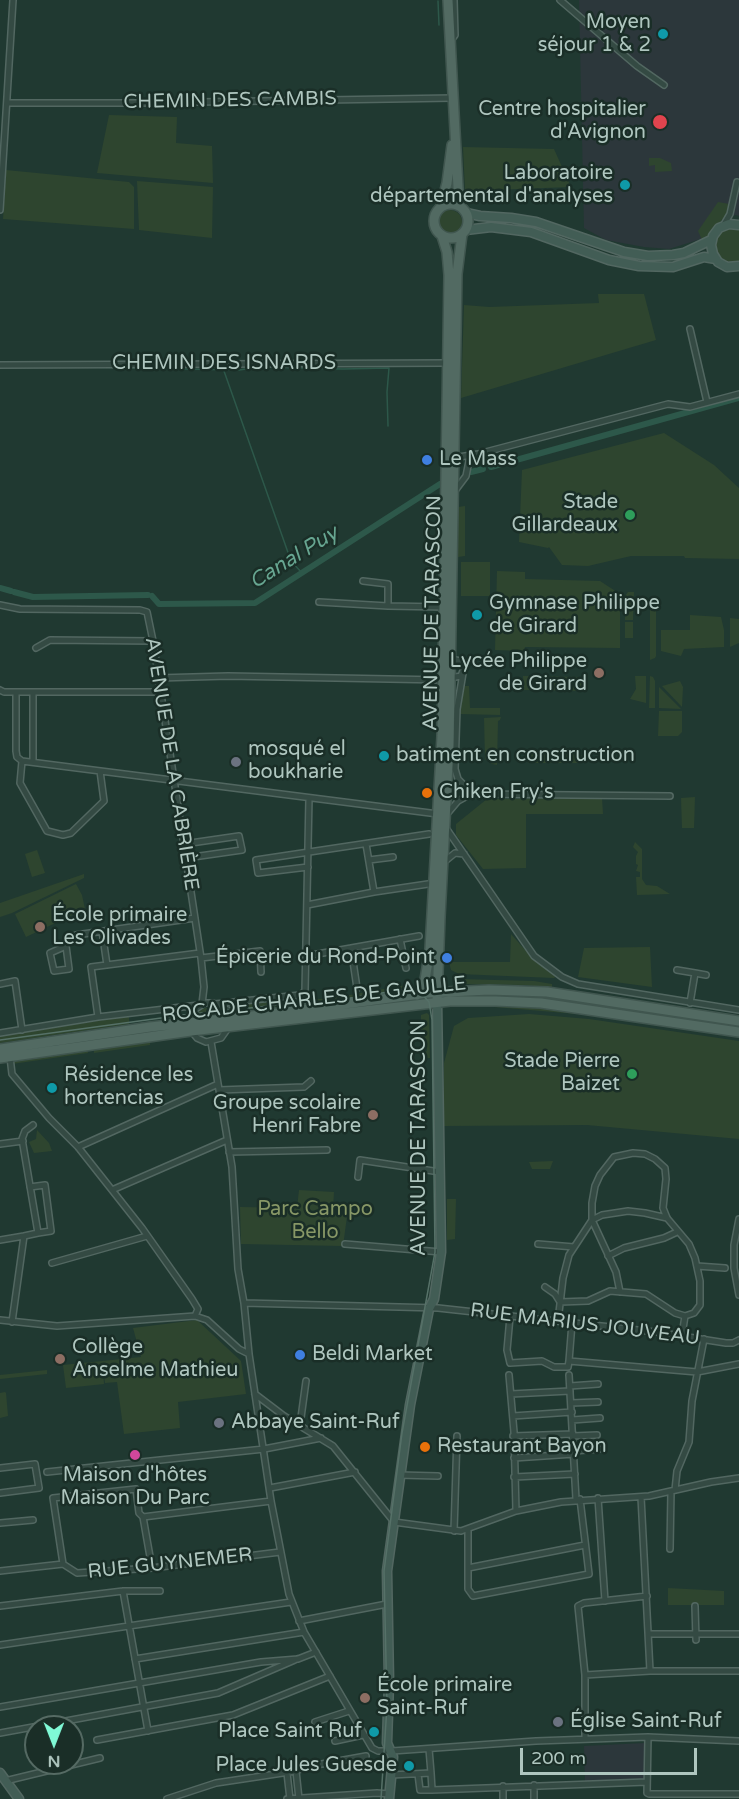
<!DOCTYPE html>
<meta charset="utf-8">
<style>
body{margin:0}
#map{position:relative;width:739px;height:1799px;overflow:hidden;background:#203931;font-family:"Varela Round",sans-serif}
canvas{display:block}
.north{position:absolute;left:24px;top:1715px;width:60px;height:60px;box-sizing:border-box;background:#1a2e27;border:2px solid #566b64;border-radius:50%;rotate:180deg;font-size:16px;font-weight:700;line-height:24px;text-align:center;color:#afc6bf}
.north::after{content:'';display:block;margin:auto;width:21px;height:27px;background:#80fad6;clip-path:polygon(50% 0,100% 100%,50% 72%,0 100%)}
.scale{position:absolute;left:520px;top:1748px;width:177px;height:27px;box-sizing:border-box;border:3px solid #afc6bf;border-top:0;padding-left:8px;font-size:18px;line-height:21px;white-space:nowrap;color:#afc6bf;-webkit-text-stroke:4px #1a2e27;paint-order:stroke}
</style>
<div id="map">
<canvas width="739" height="1799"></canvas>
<div class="north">N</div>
<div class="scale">200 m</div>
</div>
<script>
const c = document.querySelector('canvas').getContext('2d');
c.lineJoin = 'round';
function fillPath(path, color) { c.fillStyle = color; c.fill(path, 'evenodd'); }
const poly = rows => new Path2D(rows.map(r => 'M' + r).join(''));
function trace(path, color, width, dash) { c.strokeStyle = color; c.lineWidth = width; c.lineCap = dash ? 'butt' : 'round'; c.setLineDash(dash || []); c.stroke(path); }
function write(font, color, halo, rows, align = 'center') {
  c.font = font + ' "Varela Round",sans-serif'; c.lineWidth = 5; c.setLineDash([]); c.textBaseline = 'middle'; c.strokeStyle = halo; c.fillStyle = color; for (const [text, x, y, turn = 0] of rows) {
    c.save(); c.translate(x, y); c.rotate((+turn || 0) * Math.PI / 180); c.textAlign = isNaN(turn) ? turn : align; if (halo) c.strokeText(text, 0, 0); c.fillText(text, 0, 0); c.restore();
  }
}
const medical = poly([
 [579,0,739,0,739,216,736,215,718,219,704,238,669,249,644,247,606,240,584,228],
 [645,1743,645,1779,643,1781,585,1783,584,1746]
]);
const green = poly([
 [109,115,177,117,176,143,212,146,213,183,97,173],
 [463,147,554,149,571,187,465,191],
 [649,158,660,158,671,163,672,171,655,172,655,165,649,166],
 [6,170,129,182,134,187,134,229,3,219],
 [137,181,213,187,212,238,139,230],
 [718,202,729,204,727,214,703,242,698,231],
 '438 222a12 12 0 1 1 24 0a12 12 0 1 1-24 0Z',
 [731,228,739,229,739,263,733,264,720,259,717,254,715,243,720,233],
 [598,294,644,294,656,340,461,398,464,305,489,307,599,303],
 [664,433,714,465,739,488,739,559,685,558,684,556,631,556,588,566,562,565,549,547,548,548,519,542,522,470],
 [465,506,465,556,458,557,458,507],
 [461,562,490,562,490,596,461,596],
 [497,571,525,572,525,579,600,581,620,594,620,648,525,647,524,651,495,650],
 [628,592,634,592,633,620,625,620,625,596],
 [650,606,656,607,656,656,655,658,650,660],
 [690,615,721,617,724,630,724,647,684,649,681,656,661,651,661,630,690,630],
 [730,618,739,619,739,643,730,647],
 [625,622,633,622,633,638,625,638],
 [523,676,584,677,583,691,524,690],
 [635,676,646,676,646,703,630,699,636,689],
 [650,676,653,677,655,681,655,708,649,708],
 [680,681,683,687,682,707,662,686],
 [464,686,469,686,470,708,500,708,500,715,460,714],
 [659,687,681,709,659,708],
 [659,711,682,711,682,732,678,736,658,736],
 [501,717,500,720,498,721,497,765,492,764,485,759,484,718],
 [529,753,584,755,585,763,528,763],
 [695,797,694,828,682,828,681,798],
 [602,798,603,814,526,814,526,868,483,869,456,835,456,824,487,799],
 [635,842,642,849,642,879,646,885,657,886,670,894,637,895,636,877,640,877,640,872,636,871,638,865,636,864,636,856,638,852,633,847],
 [37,850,45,873,32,877,25,854],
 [84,874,84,878,12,913,0,917,0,903],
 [76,884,82,895,85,909,26,937,15,914],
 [511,934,535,961,553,974,556,976,554,978,459,974,451,970,449,962,510,962],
 [650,947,652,987,578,977,584,948],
 [458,979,534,981,552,984,552,988,525,985,458,984],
 [406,985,407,995,302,1007,298,1005,279,1006,235,1011,235,1005,333,998],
 [512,994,544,997,544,1001,459,998,459,995],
 [459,1004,554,1008,589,1013,589,1015],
 [210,1007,216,1009,223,1015,194,1019,201,1009],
 [427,1013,429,1015,430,1058,425,1058,424,1052,427,1051,426,1045,422,1045,420,1035,424,1035,423,1030,419,1031,417,1021,421,1020,421,1015],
 [529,1014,589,1019,739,1041,739,1139,587,1125,443,1126,444,1063,454,1026,468,1018],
 [129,1016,129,1024,0,1043,0,1036],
 [150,1041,150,1045,94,1053,94,1048],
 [87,1049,88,1053,12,1064,13,1060],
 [37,1130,49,1143,52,1151,34,1153,29,1142,36,1139],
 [553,1161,550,1169,532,1169,529,1162],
 [299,1190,334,1192,333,1208,348,1209,343,1246,241,1244,240,1207,297,1208],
 [447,1199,456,1199,455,1239,447,1240],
 [197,1320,241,1361,246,1394,178,1402,180,1428,124,1434,117,1382,105,1383,103,1369,104,1384,66,1388,63,1365,141,1357,133,1328],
 [47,1370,47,1374,0,1379,0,1375],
 [5,1392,6,1393,8,1416,0,1418,0,1393],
 [668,1588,724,1591,724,1605,668,1605]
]);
const stream = poly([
 [438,1,439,25],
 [83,367,239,370,259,367,343,369,389,368,387,392,388,426],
 [224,371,291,561,302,573]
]);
const canal = poly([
 [491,467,739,398],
 [471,472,483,469],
 [0,588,11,591],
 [14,592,33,597,148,595],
 [152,596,159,604,255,603,440,484]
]);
const street = poly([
 [560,0,637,66,664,85],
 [452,39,455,35,454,0],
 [7,103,136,103,453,98],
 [0,210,13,0],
 [723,226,730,214,737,182],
 [690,329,707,402],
 [0,365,448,363],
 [452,458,478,454,668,404,690,407,739,394],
 [454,492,466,476,470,456],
 [363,581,388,584,388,606],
 [319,602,388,606,444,607],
 [0,605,20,609,140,610,147,612,153,641,201,958,204,987,202,1004],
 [36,648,50,640,153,641],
 [463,673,457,709,455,769,458,779,469,790,476,794],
 [158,678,228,676,443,680],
 [450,678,461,676,464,668,461,661,450,659],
 [0,690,4,692,161,692],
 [16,692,16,751,17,757,22,761,438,814],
 [33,692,33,762],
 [22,761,20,783,47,831,63,835,71,833,104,801,100,771],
 [447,814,458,801,469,795,476,794,670,796],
 [446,828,534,956,562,977,578,984,739,1010],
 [184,844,239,836,242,850,186,858],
 [366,844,374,892],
 [369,860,393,857],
 [444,862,455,853,464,854],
 [308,867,258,873,256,860,429,834],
 [307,905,374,892,428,884],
 [102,931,107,965],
 [400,939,406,968],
 [66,946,69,969,54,971,50,953,66,946,68,940,76,935,195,918],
 [351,948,357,988],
 [306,956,419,936],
 [201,958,260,951,261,972],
 [677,970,695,973,690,1003],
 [695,973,706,975],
 [0,984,15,981,22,1030],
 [215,1004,300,995,305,991,309,798],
 [98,1017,91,967,200,953],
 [189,1023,194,1010,205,1003,213,1003,232,1012,244,1013],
 [192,1032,197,1038,206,1042,221,1038,226,1031,227,1023,226,1014,222,1009],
 [0,1033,98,1017,199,1005],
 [211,1042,232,1167,238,1269,244,1303,249,1354],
 [10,1057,12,1074,49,1118,78,1147,142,1228,192,1299,198,1309,195,1316,207,1320,239,1349,249,1354,271,1501,289,1594,304,1632,372,1748,378,1751,392,1751,536,1741,648,1737,739,1741],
 [219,1090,304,1087,311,1081],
 [0,1144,23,1141],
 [78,1147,218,1084],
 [229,1152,327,1150],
 [358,1177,360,1160,440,1172],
 [30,1187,45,1185,51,1231,38,1233],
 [112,1190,227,1140],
 [739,1219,734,1245,734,1268,739,1295],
 [0,1240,24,1236],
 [345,1244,441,1252],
 [538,1244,574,1247],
 [608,1256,624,1248,664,1238,677,1232],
 [52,1263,147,1236],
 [697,1266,725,1268],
 [545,1287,555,1294,560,1302,588,1301,610,1291,646,1294,675,1313,685,1316],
 [620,1292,616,1272,592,1220,602,1215,628,1211,645,1213,667,1218],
 [244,1303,438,1308,656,1332,726,1343,733,1343,739,1340],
 [510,1317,507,1350,510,1363,542,1361,554,1367,568,1367,569,1361],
 [0,1320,57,1326,195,1316],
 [558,1321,563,1278,569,1255,592,1220,592,1203,595,1186,600,1175,614,1157,633,1153,645,1154,655,1159,665,1168,666,1179,663,1208,667,1218,689,1244,695,1258,700,1281,700,1305,694,1313,685,1316,682,1335],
 [12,1322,24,1236,38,1233,22,1139,25,1131,33,1125],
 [572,1323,569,1361,697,1372,739,1364],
 [509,1375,514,1432,516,1511],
 [569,1375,576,1499],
 [570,1386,598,1384],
 [255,1394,284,1416,333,1446,394,1522,461,1531,516,1511,561,1502,649,1496,711,1482,739,1478],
 [511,1394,570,1391],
 [571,1403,598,1402],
 [513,1416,572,1412],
 [572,1420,600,1418],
 [300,1425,306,1381],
 [513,1436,573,1434],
 [573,1436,597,1435],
 [574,1451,599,1449],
 [514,1458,574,1454],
 [0,1468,35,1464,39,1488,0,1493],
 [47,1472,264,1449,321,1438],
 [399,1475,438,1476],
 [514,1477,575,1474],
 [270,1488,355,1472],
 [675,1490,677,1471,689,1442,692,1401,704,1339],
 [641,1497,650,1671],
 [598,1498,605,1601],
 [143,1517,271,1501],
 [0,1523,33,1520],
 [468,1530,468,1589,473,1596,589,1574,580,1499],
 [454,1531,457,1436],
 [670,1549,671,1491],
 [63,1564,53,1498,136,1489,139,1513,143,1517,152,1568],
 [63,1564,77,1573,152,1568,280,1552],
 [468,1568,585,1545],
 [0,1571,63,1564],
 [123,1591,148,1731],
 [0,1606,123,1591,160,1591],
 [695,1606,696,1640],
 [299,1621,387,1604],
 [649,1634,739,1634],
 [0,1645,291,1602],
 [135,1659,304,1632],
 [585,1675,650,1671,739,1671],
 [0,1707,261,1662,298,1659,316,1652],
 [315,1722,349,1711],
 [0,1733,218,1693,297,1659],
 [648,1737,647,1793,649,1794,739,1794],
 [585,1739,585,1675,578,1606,584,1603,647,1596],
 [97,1740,233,1715,330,1676],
 [335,1741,363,1735],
 [296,1771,299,1799],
 [287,1773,290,1799],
 [418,1774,420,1790,432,1790,431,1773],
 [391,1775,431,1773,429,1749],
 [5,1781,100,1758],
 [534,1785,534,1799],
 [503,1786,503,1799],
 [432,1790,647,1782],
 [167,1799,216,1783,296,1771,305,1767,366,1756],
 [287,1799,377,1793,390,1794]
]);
const secondary = poly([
 [466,213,480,216,511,218,536,222,624,252,648,256,673,255,684,253,711,240],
 [739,225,729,224,719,228,713,236,711,245,713,254,718,262,727,267,739,266],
 [466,230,491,227,531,232,609,260,639,266,673,267,704,257,716,259],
 [0,1773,19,1799],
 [389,1799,393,1757,387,1743,389,1682,387,1571,410,1405,429,1309,434,1299,441,1252,437,1001]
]);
const primary = poly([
 [448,0,459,206],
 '434 221a17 17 0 1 1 34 0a17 17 0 1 1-34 0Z',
 [441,206,447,183,452,145],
 [417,995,424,986,430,949,442,736,449,275,447,252,442,236],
 [437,1001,440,917,449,744,457,274,462,234],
 [0,1049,150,1027,270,1014,427,993,489,990,547,992,739,1021],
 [0,1058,191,1031,450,1001,496,1001,541,1003,739,1032]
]);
const tram = poly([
 [0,1040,183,1015,278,1005,333,1001,406,989,420,992,429,1002,432,1020,435,1252,402,1433,384,1571,387,1706,381,1799]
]);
const markers = [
 [663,34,6,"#0f9aa8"],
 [660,122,8,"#e0444e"],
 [625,185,6,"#0f9aa8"],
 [427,460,6,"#3f7fe0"],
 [630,515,6,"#2e9e5b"],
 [477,615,6,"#0f9aa8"],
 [599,673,6,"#8d6e63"],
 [384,756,6,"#0f9aa8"],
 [236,762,6,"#6b7280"],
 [427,793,6,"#e8710a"],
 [40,927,6,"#8d6e63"],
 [447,958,6,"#3f7fe0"],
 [632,1074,6,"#2e9e5b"],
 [52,1088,6,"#0f9aa8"],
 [373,1115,6,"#8d6e63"],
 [300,1355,6,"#3f7fe0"],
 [60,1359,6,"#8d6e63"],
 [219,1423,6,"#6b7280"],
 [425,1447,6,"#e8710a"],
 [135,1455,6,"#d1479c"],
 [365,1698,6,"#8d6e63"],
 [558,1722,6,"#6b7280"],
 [374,1732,6,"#0f9aa8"],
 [409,1766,6,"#0f9aa8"]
];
const poiNames = [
 ["Moyen",651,23,"right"],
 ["séjour 1 & 2",651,46,"right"],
 ["Centre hospitalier",646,110,"right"],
 ["d'Avignon",646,133,"right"],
 ["Laboratoire",613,174,"right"],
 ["départemental d'analyses",613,197,"right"],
 ["Le Mass",439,460],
 ["Stade",618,503,"right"],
 ["Gillardeaux",618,526,"right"],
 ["Gymnase Philippe",489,604],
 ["de Girard",489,627],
 ["Lycée Philippe",587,662,"right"],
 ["de Girard",587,685,"right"],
 ["mosqué el",248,750],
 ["boukharie",248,773],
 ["batiment en construction",396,756],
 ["Chiken Fry's",439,793],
 ["École primaire",52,916],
 ["Les Olivades",52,939],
 ["Épicerie du Rond-Point",435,958,"right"],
 ["Stade Pierre",620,1062,"right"],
 ["Baizet",620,1085,"right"],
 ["Résidence les",64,1076],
 ["hortencias",64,1099],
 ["Groupe scolaire",361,1104,"right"],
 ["Henri Fabre",361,1127,"right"],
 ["Collège",72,1348],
 ["Anselme Mathieu",72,1371],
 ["Beldi Market",312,1355],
 ["Abbaye Saint-Ruf",231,1423],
 ["Restaurant Bayon",437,1447],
 ["Maison d'hôtes",135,1476,"center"],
 ["Maison Du Parc",135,1499,"center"],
 ["École primaire",377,1686],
 ["Saint-Ruf",377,1709],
 ["Église Saint-Ruf",570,1722],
 ["Place Saint Ruf",362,1732,"right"],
 ["Place Jules Guesde",397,1766,"right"]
];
const streetNames = [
 ["CHEMIN DES CAMBIS",230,101,-1],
 ["CHEMIN DES ISNARDS",224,364],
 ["AVENUE DE TARASCON",433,613,-89],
 ["AVENUE DE LA CABRIÈRE",171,764,81],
 ["ROCADE CHARLES DE GAULLE",314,1000,-6],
 ["AVENUE DE TARASCON",420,1138,-90],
 ["RUE MARIUS JOUVEAU",585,1325,7],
 ["RUE GUYNEMER",170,1564,-6]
];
const parkNames = [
 ["Parc Campo",315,1210],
 ["Bello",315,1233]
];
const waterNames = [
 ["Canal Puy",294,558,-32]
];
fillPath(medical, '#2c373b');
fillPath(green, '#2e452f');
trace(stream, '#2d584a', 1.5);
trace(canal, '#2d584a', 6);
trace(street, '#526761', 8);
trace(secondary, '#526761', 11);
trace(primary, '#40564f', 12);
trace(street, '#344a43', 5);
trace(secondary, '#425d55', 8);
trace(primary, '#526a62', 9);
trace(tram, '#567168', 1.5);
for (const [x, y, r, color] of markers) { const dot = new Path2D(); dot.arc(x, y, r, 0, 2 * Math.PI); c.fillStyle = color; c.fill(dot); trace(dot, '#1a2e27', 2); }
write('20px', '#afc6bf', '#1a2e27', poiNames, 'left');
write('20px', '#afc6bf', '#1a2e27', streetNames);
write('20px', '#879766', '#1a2e27', parkNames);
write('italic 21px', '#67a691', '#1a2e27', waterNames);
</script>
